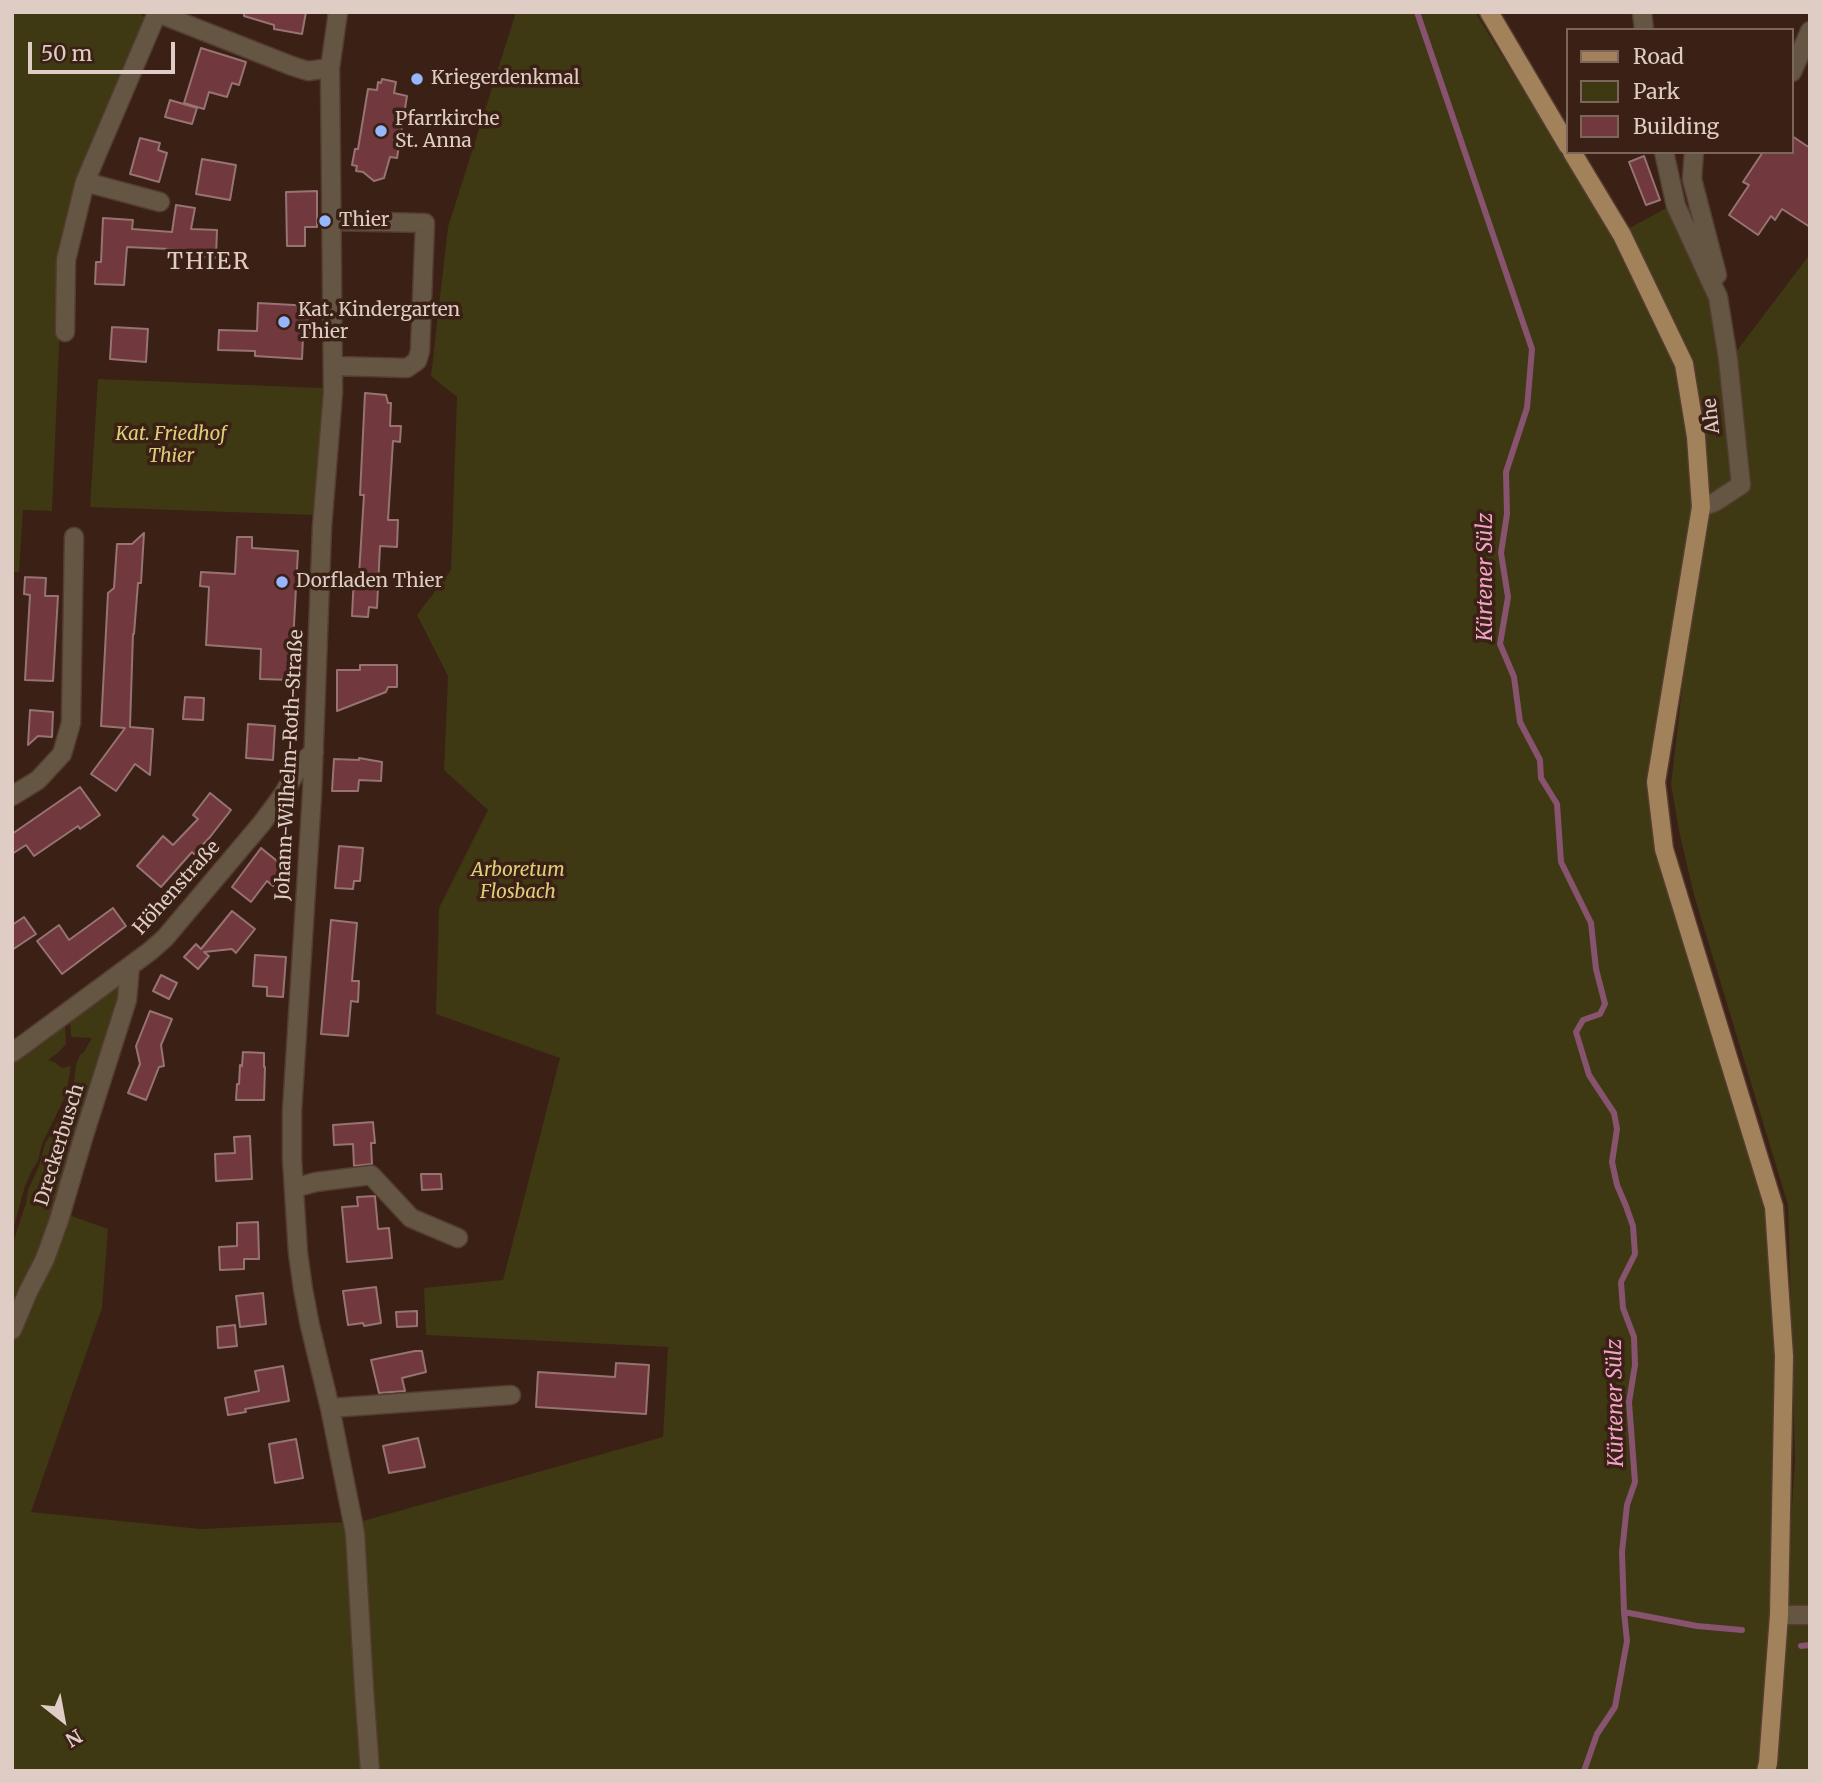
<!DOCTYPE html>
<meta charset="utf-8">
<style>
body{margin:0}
#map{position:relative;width:1822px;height:1783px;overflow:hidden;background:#3a2015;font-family:Merriweather,serif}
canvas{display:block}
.frame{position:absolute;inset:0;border:14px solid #dfcdc5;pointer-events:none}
.legend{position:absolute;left:1566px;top:28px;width:228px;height:126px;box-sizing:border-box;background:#3a2015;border:2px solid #7c655b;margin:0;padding:9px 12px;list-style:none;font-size:21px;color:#dfcdc5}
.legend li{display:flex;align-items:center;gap:14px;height:35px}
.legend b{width:35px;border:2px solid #7c655b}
.north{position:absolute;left:28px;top:1685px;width:70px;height:70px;-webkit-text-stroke:5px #3a2015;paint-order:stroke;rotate:149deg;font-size:19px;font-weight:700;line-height:28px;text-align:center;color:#dfcdc5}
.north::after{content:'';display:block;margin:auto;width:24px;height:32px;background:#dfcdc5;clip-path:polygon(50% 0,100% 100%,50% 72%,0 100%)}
.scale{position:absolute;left:28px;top:42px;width:147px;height:32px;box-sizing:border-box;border:4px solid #dfcdc5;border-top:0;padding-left:9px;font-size:21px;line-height:24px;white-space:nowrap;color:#dfcdc5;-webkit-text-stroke:5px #3a2015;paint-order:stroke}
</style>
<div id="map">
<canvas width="1822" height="1783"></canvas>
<div class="frame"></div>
<ul class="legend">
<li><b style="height:9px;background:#a2825b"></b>Road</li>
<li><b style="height:19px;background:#3e3813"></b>Park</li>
<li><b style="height:19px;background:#71393d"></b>Building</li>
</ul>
<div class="north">N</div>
<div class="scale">50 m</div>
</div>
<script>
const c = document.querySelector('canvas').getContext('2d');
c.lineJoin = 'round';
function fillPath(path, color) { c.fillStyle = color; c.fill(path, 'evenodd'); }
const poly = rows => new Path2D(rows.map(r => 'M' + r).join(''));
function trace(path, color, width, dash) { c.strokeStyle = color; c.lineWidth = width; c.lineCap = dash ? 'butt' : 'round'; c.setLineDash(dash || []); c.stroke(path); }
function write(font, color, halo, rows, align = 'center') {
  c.font = font + ' Merriweather,serif'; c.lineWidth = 7; c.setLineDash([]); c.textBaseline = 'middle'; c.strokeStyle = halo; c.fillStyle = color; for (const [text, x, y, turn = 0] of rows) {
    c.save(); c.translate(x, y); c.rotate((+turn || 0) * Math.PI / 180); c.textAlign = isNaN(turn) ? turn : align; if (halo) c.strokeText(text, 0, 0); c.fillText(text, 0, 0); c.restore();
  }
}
const green = poly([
 [12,12,140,12,145,18,81,182,61,261,59,347,52,511,23,510,19,572,12,572],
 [516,12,1475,12,1616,240,1680,365,1697,506,1651,783,1767,1207,1779,1358,1772,1617,1760,1762,1758,1771,378,1771,363,1521,663,1437,668,1347,426,1335,424,1288,503,1280,560,1058,436,1014,439,908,488,810,444,770,448,676,417,615,451,570,457,397,431,376,448,227],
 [1672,205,1713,298,1738,483,1704,503,1687,363,1624,231],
 [1810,254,1810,1610,1785,1611,1795,1460,1788,1205,1694,895,1679,831,1671,784,1703,509,1741,488,1732,357],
 [98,379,323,388,314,515,90,507],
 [116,986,120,991,120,1005,46,1246,12,1311,12,1245,26,1203,28,1190,39,1166,45,1144,68,1103,74,1083,76,1064,80,1055,84,1052,92,1038,71,1037,70,1020],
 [65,1024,66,1044,59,1052,48,1060,54,1062,62,1068,71,1066,66,1095,42,1144,38,1161,32,1170,25,1186,12,1234,12,1063],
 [66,1214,108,1229,102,1308,31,1512,201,1529,345,1522,354,1690,361,1771,12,1771,12,1332],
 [1784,1619,1810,1619,1810,1771,1776,1771]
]);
const stream = poly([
 [1417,12,1532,349,1527,408,1506,472,1507,514,1501,553,1508,597,1500,644,1514,677,1520,722,1540,760,1541,778,1557,804,1561,862,1591,923,1596,969,1605,1004,1600,1014,1583,1020,1576,1032,1589,1075,1614,1113,1617,1129,1612,1162,1617,1185,1626,1206,1633,1226,1635,1254,1621,1282,1623,1308,1634,1337,1635,1365,1629,1402,1635,1482,1627,1505,1622,1552,1624,1612,1627,1641,1615,1707,1597,1734,1584,1771],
 [1624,1612,1697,1626,1742,1630],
 [1801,1646,1810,1645]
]);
const building = poly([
 [244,12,306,12,302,34,274,29,274,25,244,16,244,12],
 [201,48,246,62,239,85,232,83,227,97,209,92,204,109,184,103,201,48],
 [382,79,396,82,394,93,407,96,397,158,390,157,384,178,374,181,363,172,356,171,357,166,352,165,355,149,358,149,368,89,377,90,378,82,381,83,382,79],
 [170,100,197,108,192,124,165,117,170,100],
 [1792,136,1810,148,1810,227,1782,209,1775,220,1771,216,1758,235,1729,215,1749,185,1743,182,1763,152,1792,152,1792,136],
 [140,138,160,143,158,150,167,153,159,182,130,174,140,138],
 [1644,156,1660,200,1646,205,1629,162,1644,156],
 [202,159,236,165,230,200,196,194,202,159],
 [317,191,317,227,305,227,305,246,287,246,286,192,317,191],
 [176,205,195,208,191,229,217,230,216,258,190,256,191,250,127,247,124,285,95,284,96,262,101,262,103,218,133,220,132,229,172,232,176,205],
 [258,303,312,306,310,339,303,338,302,359,255,356,255,351,218,350,219,330,257,331,258,303],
 [112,327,148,329,146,362,110,359,112,327],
 [365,393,386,395,388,403,391,403,390,426,401,426,400,442,393,441,388,520,398,520,397,547,380,546,377,608,369,607,368,617,352,616,354,575,359,575,364,495,360,495,365,393],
 [144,533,141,583,138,583,134,634,133,634,130,727,153,729,150,775,135,764,116,791,91,774,125,728,101,726,108,593,114,588,117,544,132,544,144,533],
 [237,537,252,537,252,548,298,551,291,680,260,679,261,649,206,645,209,587,200,586,201,572,235,574,237,537],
 [25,577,46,578,45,596,58,596,53,681,25,680,30,595,24,594,25,577],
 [360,665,397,665,397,687,388,687,386,692,337,711,337,670,360,670,360,665],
 [185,697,204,698,203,720,183,719,185,697],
 [30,710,53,712,52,737,38,736,28,745,30,710],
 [248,724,275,726,273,760,246,758,248,724],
 [359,758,382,762,381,781,359,780,358,791,332,791,334,759,359,760,359,758],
 [80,787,100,815,80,829,78,826,34,856,26,845,12,854,12,834,80,787],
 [210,793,231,810,210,837,194,854,192,852,161,887,137,866,163,836,173,845,198,819,193,815,210,793],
 [339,846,363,848,360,881,354,881,353,889,335,888,339,846],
 [261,848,287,869,273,886,267,881,251,902,232,887,261,848],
 [113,908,126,926,62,974,37,941,59,925,69,940,113,908],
 [232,911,255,929,236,953,232,949,204,952,209,956,198,969,184,957,196,944,201,949,232,911],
 [24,917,36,934,12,950,12,925,24,917],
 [331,920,357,923,352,981,359,981,358,1002,351,1001,348,1036,321,1034,331,920],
 [255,955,286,957,283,997,267,996,267,987,253,986,255,955],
 [161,975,177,983,169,999,153,991,161,975],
 [150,1011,172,1019,161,1045,164,1066,159,1067,146,1100,128,1093,140,1064,136,1046,150,1011],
 [243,1052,264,1053,264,1067,265,1067,264,1100,236,1100,237,1084,239,1084,240,1065,242,1066,243,1052],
 [373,1122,375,1143,371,1143,372,1164,354,1166,353,1144,334,1145,333,1125,373,1122],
 [250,1136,252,1179,216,1181,215,1154,235,1153,234,1137,250,1136],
 [421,1174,441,1174,442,1189,422,1190,421,1174],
 [375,1196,378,1229,389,1228,392,1258,347,1262,342,1207,358,1206,357,1197,375,1196],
 [258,1222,259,1259,244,1259,244,1269,220,1270,219,1247,237,1246,237,1223,258,1222],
 [376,1287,381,1323,364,1326,363,1323,348,1325,343,1291,376,1287],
 [263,1293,266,1324,240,1327,236,1296,263,1293],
 [417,1311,417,1326,397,1327,396,1312,417,1311],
 [235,1325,237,1346,218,1348,217,1327,235,1325],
 [415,1351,422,1351,426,1372,402,1378,405,1391,379,1393,371,1360,415,1351],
 [616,1363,649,1365,646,1414,536,1407,538,1372,615,1377,616,1363],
 [283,1366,289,1401,245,1409,246,1412,228,1415,225,1398,259,1391,255,1371,283,1366],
 [418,1438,425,1467,389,1473,383,1446,418,1438],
 [296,1439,303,1478,275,1483,269,1444,296,1439]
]);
const minor = poly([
 [155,12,292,66,308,71,330,68],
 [338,12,330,68,333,392,322,527,312,794,292,1111,292,1159,298,1253,303,1289,310,1326,330,1408,355,1533,364,1688,370,1771],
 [1642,12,1644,30],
 [1792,72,1810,31],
 [1664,152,1676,206,1718,297,1728,359,1741,485,1715,502,1701,507],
 [1694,152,1692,179,1717,275],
 [85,182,160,202],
 [331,221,425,223,420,351,417,361,407,368,333,366],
 [65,332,66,260,85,182,157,13],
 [12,796,38,780,62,754,71,723,74,537],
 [12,1053,149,952,165,938,262,823,282,796,302,762,314,752],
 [294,1188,316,1182,371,1175,411,1218,458,1238],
 [12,1330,28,1292,45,1259,59,1220,84,1135,127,1000,130,966],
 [330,1408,511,1395],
 [1779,1615,1810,1615]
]);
const major = poly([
 [1489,12,1568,146],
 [1572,152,1622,235,1684,364,1696,437,1701,507,1656,782,1664,849,1774,1207,1784,1356,1779,1615,1768,1763,1766,1771]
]);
const markers = [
 [417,79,7,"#96b6fd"],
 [381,131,7,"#96b6fd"],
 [325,221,7,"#96b6fd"],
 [284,322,7,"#96b6fd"],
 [282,582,7,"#96b6fd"]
];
const poiNames = [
 ["Kriegerdenkmal",431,79],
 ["Pfarrkirche",395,120],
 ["St. Anna",395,142],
 ["Thier",339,221],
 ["Kat. Kindergarten",298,311],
 ["Thier",298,333],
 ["Dorfladen Thier",296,582]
];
const streetNames = [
 ["Ahe",1712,416,-96],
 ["Johann-Wilhelm-Roth-Straße",290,765,-87],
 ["Höhenstraße",177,888,-48],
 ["Dreckerbusch",60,1145,-73]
];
const parkNames = [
 ["Kat. Friedhof",171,435],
 ["Thier",171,457],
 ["Arboretum",518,871],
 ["Flosbach",518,893]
];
const waterNames = [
 ["Kürtener Sülz",1486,577,-90],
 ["Kürtener Sülz",1616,1403,-91]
];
const quarterNames = [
 ["THIER",209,262]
];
fillPath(green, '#3e3813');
trace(stream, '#88536e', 6);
fillPath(building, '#71393d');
trace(building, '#977374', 2);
trace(minor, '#543c31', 21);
trace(major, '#543c31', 21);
trace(minor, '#655643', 18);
trace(major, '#a2825b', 18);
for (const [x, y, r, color] of markers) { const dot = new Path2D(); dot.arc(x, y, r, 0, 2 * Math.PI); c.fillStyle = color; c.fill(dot); trace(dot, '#3a2015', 2.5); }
write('19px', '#dfcdc5', '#3a2015', poiNames, 'left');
write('19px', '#dfcdc5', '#3a2015', streetNames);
write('italic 19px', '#ddce78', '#3a2015', parkNames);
write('italic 21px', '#f3a2ca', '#3a2015', waterNames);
c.letterSpacing = '2px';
write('23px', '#dfcdc5', '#3a2015', quarterNames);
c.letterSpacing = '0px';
</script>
